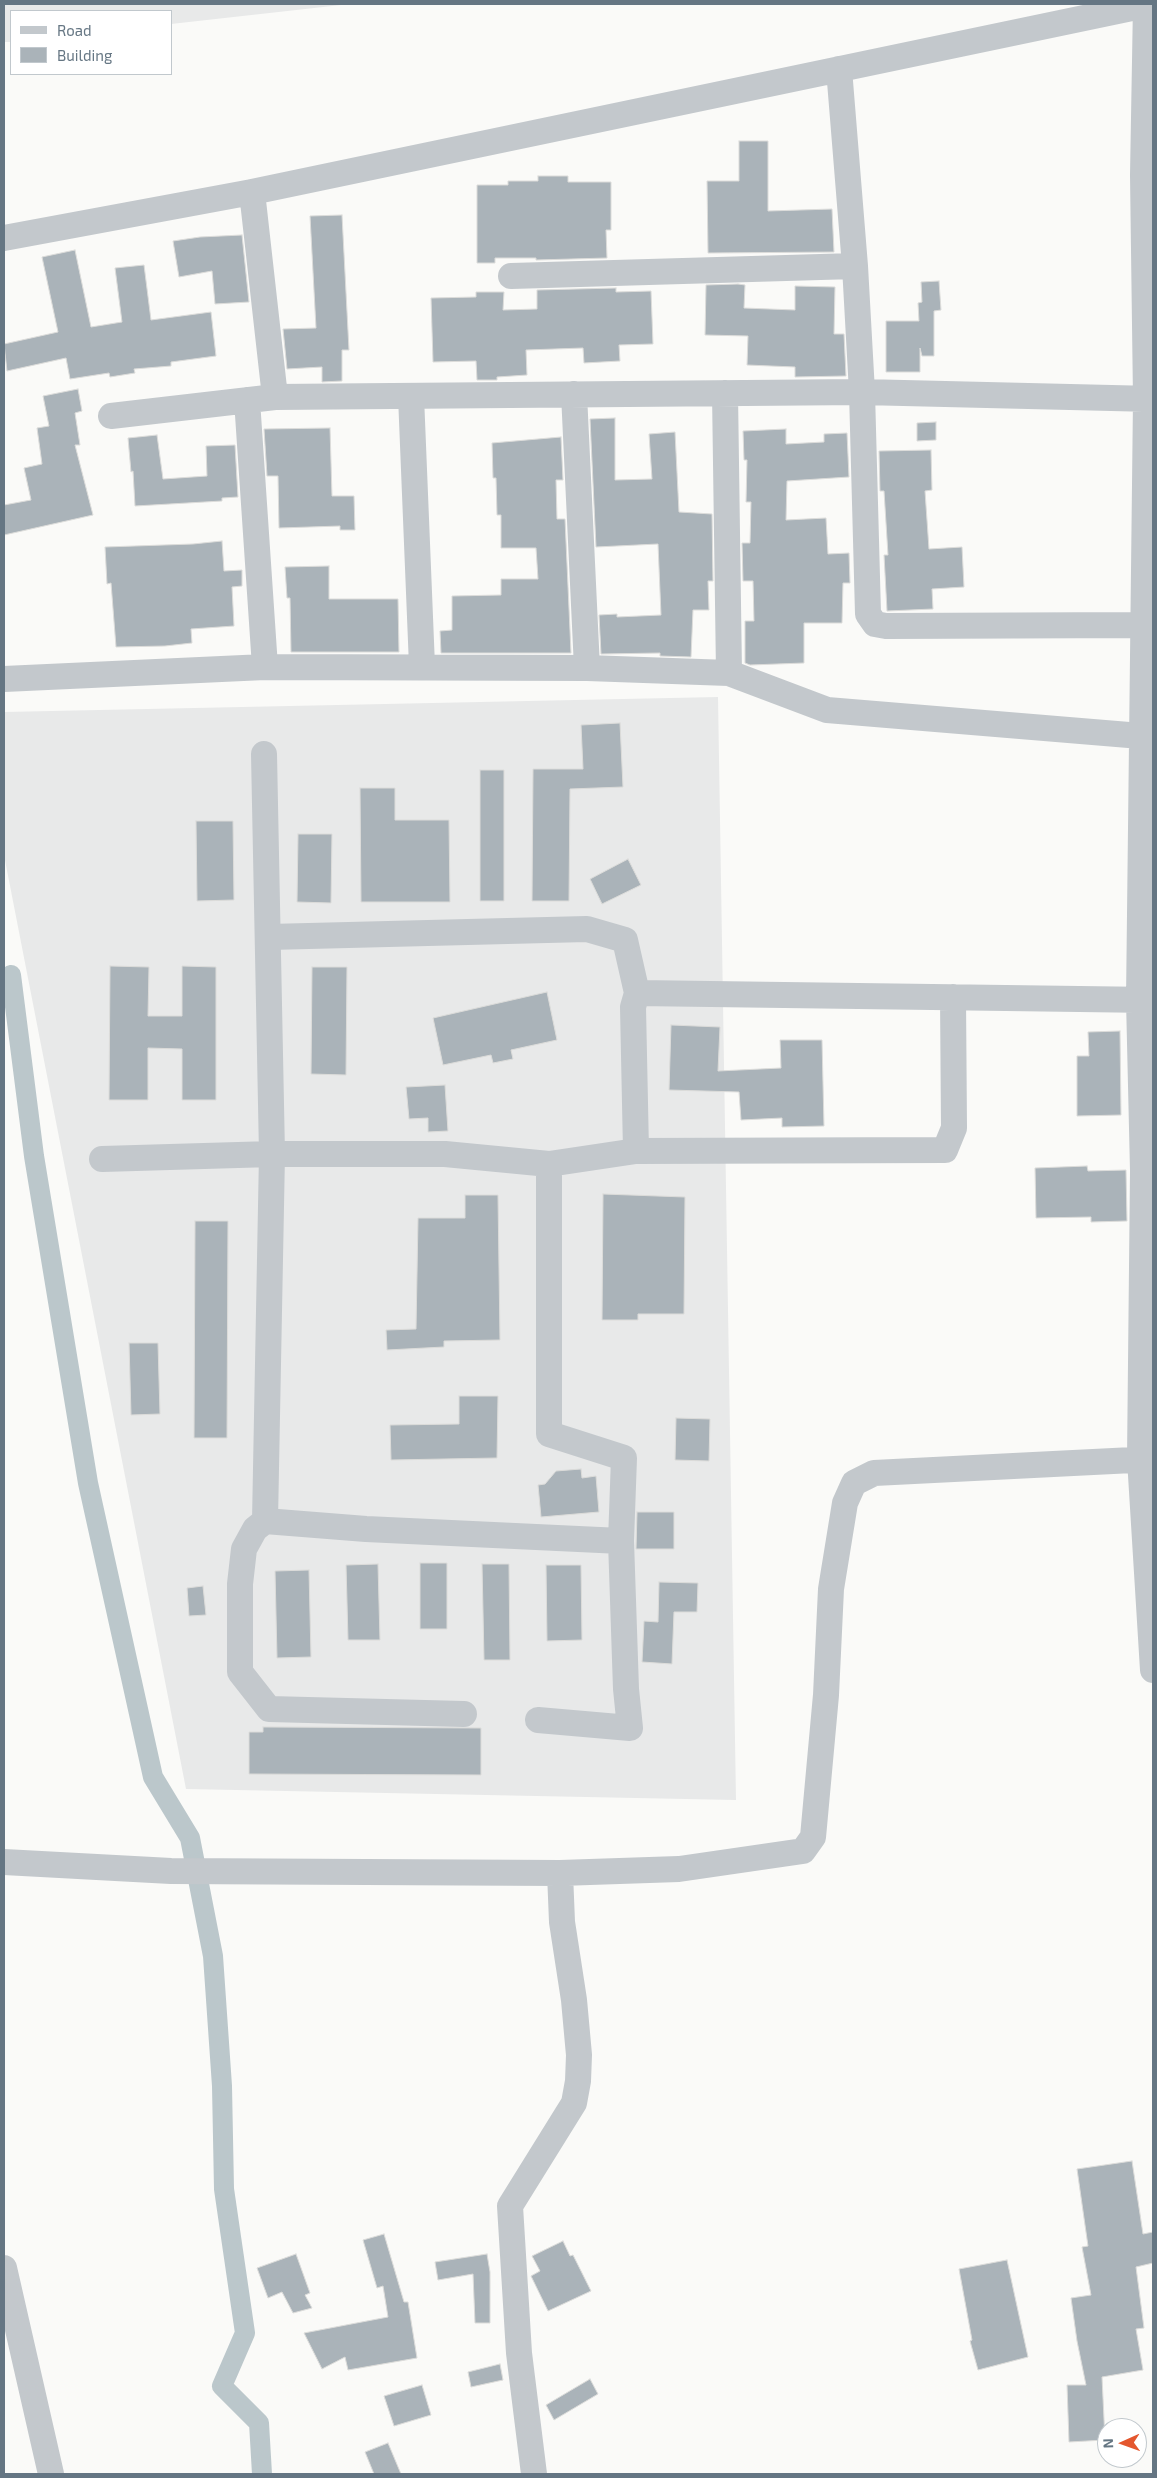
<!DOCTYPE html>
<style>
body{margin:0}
#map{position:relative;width:1157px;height:2478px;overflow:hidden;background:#fafaf8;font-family:"Exo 2",sans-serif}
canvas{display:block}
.frame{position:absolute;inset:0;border:5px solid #657683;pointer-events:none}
.legend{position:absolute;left:10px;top:10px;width:162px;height:65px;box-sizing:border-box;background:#fff;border:1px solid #c1c8cd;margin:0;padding:6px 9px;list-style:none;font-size:15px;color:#657683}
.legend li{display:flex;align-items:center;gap:10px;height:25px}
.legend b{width:25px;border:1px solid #c1c8cd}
.north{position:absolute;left:1097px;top:2418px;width:50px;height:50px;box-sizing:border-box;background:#fff;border:1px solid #c1c8cd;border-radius:50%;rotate:268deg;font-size:14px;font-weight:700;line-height:20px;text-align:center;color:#657683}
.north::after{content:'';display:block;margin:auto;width:18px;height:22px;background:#e4572e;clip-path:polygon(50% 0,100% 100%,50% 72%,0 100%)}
</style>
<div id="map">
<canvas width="1157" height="2478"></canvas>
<div class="frame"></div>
<ul class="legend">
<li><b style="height:6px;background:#c3c8cc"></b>Road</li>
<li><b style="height:14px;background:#aab3b9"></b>Building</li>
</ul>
<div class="north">N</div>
</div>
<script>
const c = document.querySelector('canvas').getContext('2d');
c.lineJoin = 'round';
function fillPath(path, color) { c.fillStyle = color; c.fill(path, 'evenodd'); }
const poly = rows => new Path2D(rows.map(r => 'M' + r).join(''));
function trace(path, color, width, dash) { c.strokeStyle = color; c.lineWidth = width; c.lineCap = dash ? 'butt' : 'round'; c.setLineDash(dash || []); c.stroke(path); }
const built = poly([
 [4,4,350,4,171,24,171,11,11,11,11,42,4,42],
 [718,697,736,1800,186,1789,4,855,4,712]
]);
const canal = poly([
 [11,975,34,1156,88,1483,153,1777,190,1838,213,1956,222,2086,224,2189,245,2333,222,2386,259,2423,262,2474]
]);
const building = poly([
 [739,141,768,141,768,211,832,209,834,252,708,253,707,181,739,181,739,141],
 [538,176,568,176,568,182,611,182,611,230,606,230,607,258,536,260,536,258,495,258,495,263,477,263,477,185,508,185,508,181,538,181,538,176],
 [342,215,349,350,342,350,342,381,322,382,322,367,287,369,283,329,316,328,310,216,342,215],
 [242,235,249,302,215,304,212,271,179,277,173,241,200,237,242,235],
 [75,250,91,327,122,322,115,268,144,265,151,320,211,312,216,356,171,362,171,366,134,369,135,373,110,377,109,373,70,379,66,358,7,371,4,344,58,332,42,257,75,250],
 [939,281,941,310,934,311,934,356,922,356,920,348,920,372,886,372,886,321,919,321,918,303,922,302,921,282,939,281],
 [738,284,745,285,744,308,795,310,795,286,835,287,834,334,844,334,846,376,795,377,795,367,747,365,748,336,705,335,706,285,738,284],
 [616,288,616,292,651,291,653,344,619,345,620,361,584,363,583,348,526,350,527,375,497,377,497,380,477,380,476,361,433,362,431,298,476,297,476,292,504,292,503,310,537,309,537,290,616,288],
 [78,389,82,411,75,413,80,445,75,445,93,515,4,535,4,505,31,500,24,468,42,464,37,428,49,426,43,396,78,389],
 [615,418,615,480,652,479,649,434,675,432,679,512,712,514,713,581,708,581,709,610,693,610,691,657,660,656,660,653,601,654,599,615,617,614,617,617,661,615,658,544,596,547,590,419,615,418],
 [936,422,936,440,917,441,917,423,936,422],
 [330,428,332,496,354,496,355,530,340,530,340,526,279,528,278,476,267,476,264,429,330,428],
 [786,429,786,444,824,442,824,434,847,433,849,477,787,481,786,520,826,518,828,554,849,553,850,583,843,583,842,623,804,623,804,663,750,665,745,663,745,621,754,621,753,581,743,581,742,543,750,543,751,502,746,502,747,460,744,460,743,431,786,429],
 [157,435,163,479,207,476,206,446,235,445,238,497,222,498,222,501,135,506,133,471,131,472,128,438,157,435],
 [561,437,563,480,556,480,557,519,565,519,571,653,441,653,440,631,452,630,452,596,501,595,501,579,538,579,536,548,501,548,501,515,497,515,496,478,493,478,492,443,561,437],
 [931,450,932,490,925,491,929,549,962,547,964,587,932,589,933,609,887,611,884,555,888,555,884,491,880,491,879,451,931,450],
 [222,541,224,571,242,570,242,586,232,587,234,626,191,629,192,643,165,646,116,647,111,583,107,584,105,547,193,544,222,541],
 [329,566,329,599,398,599,399,652,291,652,290,598,287,598,285,567,329,566],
 [620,723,623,787,570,789,569,901,532,901,533,769,583,769,581,725,620,723],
 [480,770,504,770,504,901,480,901,480,770],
 [360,788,395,788,395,820,449,820,450,902,361,902,360,788],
 [196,821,233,821,234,900,197,901,196,821],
 [298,834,332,834,331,903,297,902,298,834],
 [628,859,641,885,602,904,590,879,628,859],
 [110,966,149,967,148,1016,182,1016,182,966,216,967,216,1100,182,1100,182,1049,148,1048,148,1100,109,1100,110,966],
 [312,967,347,967,346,1075,311,1074,312,967],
 [547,992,557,1040,511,1050,513,1059,493,1063,491,1055,443,1065,433,1018,547,992],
 [671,1025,720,1027,718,1071,781,1068,780,1040,822,1040,824,1126,782,1127,782,1118,741,1120,739,1092,669,1090,671,1025],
 [1120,1031,1121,1115,1077,1116,1077,1056,1089,1056,1088,1032,1120,1031],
 [445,1085,448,1131,428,1132,428,1118,409,1119,406,1087,445,1085],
 [1087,1166,1088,1171,1126,1170,1127,1221,1091,1222,1091,1217,1036,1218,1035,1168,1087,1166],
 [603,1194,685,1197,684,1314,638,1314,638,1320,602,1320,603,1194],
 [465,1195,498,1195,500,1340,444,1341,444,1347,387,1350,386,1330,416,1329,418,1218,465,1218,465,1195],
 [195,1221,228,1221,227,1438,194,1438,195,1221],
 [129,1343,158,1343,160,1414,131,1415,129,1343],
 [459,1396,498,1396,497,1458,391,1460,390,1425,459,1424,459,1396],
 [676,1418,710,1419,709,1461,675,1460,676,1418],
 [581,1469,582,1478,596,1476,599,1512,541,1517,538,1485,545,1484,556,1471,581,1469],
 [637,1512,674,1512,674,1549,636,1549,637,1512],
 [420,1563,447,1563,447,1629,420,1629,420,1563],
 [378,1564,380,1640,348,1640,346,1565,378,1564],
 [482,1564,509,1564,510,1660,484,1660,482,1564],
 [546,1565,581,1565,582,1640,547,1641,546,1565],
 [309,1570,311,1657,277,1658,275,1571,309,1570],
 [659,1582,698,1583,697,1612,674,1612,672,1664,642,1662,644,1621,658,1622,659,1582],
 [203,1586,206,1615,189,1616,187,1588,203,1586],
 [263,1727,481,1728,481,1775,249,1774,249,1732,263,1732,263,1727],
 [1132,2161,1143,2234,1153,2232,1153,2263,1136,2267,1144,2328,1136,2329,1143,2370,1102,2377,1105,2440,1069,2442,1067,2385,1086,2385,1077,2341,1071,2298,1091,2295,1082,2247,1088,2246,1077,2169,1132,2161],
 [384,2234,404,2302,408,2302,417,2358,348,2370,345,2357,322,2369,304,2333,388,2317,383,2286,377,2288,363,2240,384,2234],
 [563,2241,570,2256,573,2255,591,2291,548,2311,531,2276,540,2271,532,2256,563,2241],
 [296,2254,310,2293,305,2295,312,2308,293,2313,282,2292,268,2298,257,2268,296,2254],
 [487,2254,490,2272,490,2323,475,2323,473,2274,438,2280,435,2262,487,2254],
 [1007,2260,1028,2357,978,2370,970,2341,972,2340,959,2269,1007,2260],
 [500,2364,503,2380,471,2387,468,2372,500,2364],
 [590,2379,598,2394,554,2420,546,2405,590,2379],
 [422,2385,431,2415,394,2426,384,2396,422,2385],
 [388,2443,401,2474,374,2474,365,2452,388,2443]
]);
const minor = poly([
 [1146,4,1143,175,1146,399,1139,1000,1143,1171,1140,1459,1153,1670],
 [839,69,855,266,862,392,868,614,875,624,886,626,1142,625],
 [252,192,275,397],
 [4,238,252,192,1151,4],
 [511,276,855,266],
 [725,393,729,673],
 [574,394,587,668],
 [411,396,422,666],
 [247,400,265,667],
 [111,416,275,397,862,392,1153,399],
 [4,679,265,667,587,668,729,673,827,710,1141,736],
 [264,754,272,1154,265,1521],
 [269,937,587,929,625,940,637,993,633,1007,636,1151],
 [637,993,1153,1000],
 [102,1159,272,1154,445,1154,549,1164,636,1151,945,1150,954,1128,953,997],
 [464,1714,269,1709,240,1672,240,1584,244,1549,255,1529,265,1521,366,1529,621,1541],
 [538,1720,630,1728,626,1689,621,1541,624,1458,549,1434,549,1164],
 [4,1862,171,1871,560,1873,679,1869,803,1851,813,1837,826,1695,831,1589,845,1503,854,1483,874,1473,1153,1459],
 [4,2268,51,2474],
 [534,2474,519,2353,510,2206,574,2103,578,2081,579,2055,574,2000,562,1922,560,1873]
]);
fillPath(built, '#e8e9e9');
trace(canal, '#bbc7cb', 20);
fillPath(building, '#aab3b9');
trace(building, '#dcdcda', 1);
trace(minor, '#c3c8cc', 26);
</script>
